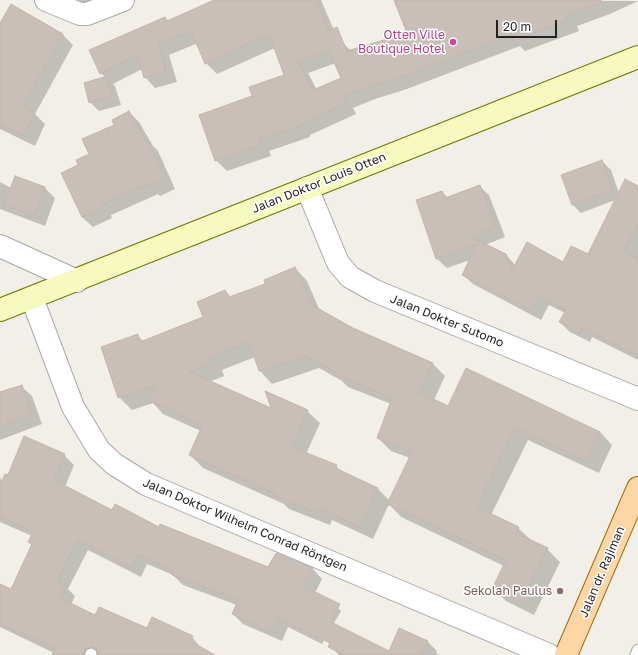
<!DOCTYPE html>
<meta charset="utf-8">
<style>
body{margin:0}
#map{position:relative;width:638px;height:655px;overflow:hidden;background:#f2efe9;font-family:"Golos Text",sans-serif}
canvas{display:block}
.scale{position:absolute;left:496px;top:20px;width:61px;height:18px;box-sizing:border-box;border:2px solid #222;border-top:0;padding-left:5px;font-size:12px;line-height:14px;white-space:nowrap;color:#222;-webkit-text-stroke:3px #fff;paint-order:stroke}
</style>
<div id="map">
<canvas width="638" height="655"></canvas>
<div class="scale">20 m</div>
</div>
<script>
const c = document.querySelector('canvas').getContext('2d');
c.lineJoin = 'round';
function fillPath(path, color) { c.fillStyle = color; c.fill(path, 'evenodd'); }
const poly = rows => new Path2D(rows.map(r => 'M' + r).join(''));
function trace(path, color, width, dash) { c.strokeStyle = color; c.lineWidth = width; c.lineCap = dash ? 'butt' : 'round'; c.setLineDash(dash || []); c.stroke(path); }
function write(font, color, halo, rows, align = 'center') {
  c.font = font + ' "Golos Text",sans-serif'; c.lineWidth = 3; c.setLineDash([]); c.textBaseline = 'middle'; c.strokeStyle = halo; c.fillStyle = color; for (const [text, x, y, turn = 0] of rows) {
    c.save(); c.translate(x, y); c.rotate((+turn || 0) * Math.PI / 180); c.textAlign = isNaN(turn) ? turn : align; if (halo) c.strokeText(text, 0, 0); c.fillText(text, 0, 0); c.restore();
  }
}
const shadow = poly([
 [76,0,105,0,97,13],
 [217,0,321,0,340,44,343,43,351,51,408,34,395,0,638,1,610,14,577,26,579,31,525,51,520,46,407,89,375,99,353,108,356,114,310,135,310,137,269,151,271,156,227,171,216,160,253,97,285,76,275,48,217,74,206,63,198,43,169,55,177,82,155,88,145,77,142,69,113,84,115,86,121,105,99,111,90,102,106,78,101,73,165,18,168,21],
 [336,63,343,79,317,90,308,73],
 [11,5,63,35,73,45,35,114,45,124,35,146,0,129,0,25],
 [129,112,139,122,153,146,158,151,175,189,160,196,158,194,111,215,112,218,93,227,82,217,80,166],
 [602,161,611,170,619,193,638,187,638,360,592,337,590,342,570,332,560,322,565,313,549,305,541,320,473,284,463,275,470,260,447,268,437,259,417,201,442,192,448,198,479,186,489,195,505,237,485,245,506,255,516,266,563,263,588,255,615,200,581,213,572,204],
 [0,182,11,188,44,187,55,198,45,226,0,209],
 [295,268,307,281,320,311,353,329,432,363,445,376,434,400,448,407,466,370,600,432,612,445,599,473,528,440,491,515,518,528,531,540,547,549,560,562,534,615,506,601,493,589,504,566,401,517,389,504,373,539,332,520,330,525,289,509,284,504,203,468,190,455,201,431,163,414,153,403,132,410,119,397,137,335,144,342,205,317,225,291,231,297,267,285],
 [255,357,260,371,272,384,319,368,342,381,348,387,391,404,378,438,391,451,410,458,390,501,378,489,342,472,336,466,306,454,320,423,307,411,272,410,209,382,224,376,222,370],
 [21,386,32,396,42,424,0,440,0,393],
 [64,455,74,465,65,487,113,511,268,568,276,554,313,569,322,579,315,593,331,601,341,611,322,644,288,627,282,641,243,624,233,614,237,605,183,585,173,575,147,564,141,577,88,550,68,589,75,596,71,605,96,616,192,637,201,648,213,655,53,655,54,653,0,627,0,585,11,590,33,545,32,536,0,522,0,477,4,486],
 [399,629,428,642,437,651,436,653,440,655,339,655,333,649,389,652]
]);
const building = poly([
 [214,0,316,0,329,31,337,27,347,51,407,33,394,0,601,0,601,3,566,15,568,20,513,41,511,35,396,79,364,88,343,97,346,103,300,124,300,126,259,140,261,145,215,161,199,115,252,96,249,87,284,75,269,34,205,64,191,31,159,44,166,71,144,78,137,55,100,74,89,50,165,17,167,21,214,0],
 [329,51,341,78,313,90,298,62,329,51],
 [11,4,63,34,23,106,35,112,24,136,0,124,0,23,11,4],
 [107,76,112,96,89,103,84,83,107,76],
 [129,111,146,141,148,140,165,179,149,186,148,184,101,205,103,208,82,217,61,173,78,165,76,160,89,154,82,139,114,125,112,120,129,111],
 [602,160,613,190,572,205,561,175,602,160],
 [15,176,45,187,34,216,4,205,15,176],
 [625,179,638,186,638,223,623,252,638,259,638,356,582,328,580,333,559,322,566,310,539,296,531,311,462,275,477,244,436,259,416,200,442,191,445,198,480,185,496,227,471,237,506,254,512,270,527,242,563,262,571,246,588,254,625,179],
 [295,267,312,305,353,328,433,363,419,392,448,406,466,368,600,432,586,461,515,428,477,507,519,527,516,533,548,548,521,603,492,589,506,560,387,504,412,452,377,438,392,398,334,374,335,372,306,356,259,371,249,342,210,357,212,363,190,372,271,408,265,391,308,410,292,447,337,465,335,468,378,488,360,527,319,508,317,513,275,496,276,494,189,455,202,426,150,401,155,386,118,398,101,347,138,334,140,342,203,317,197,302,225,290,229,297,265,284,264,280,295,267],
 [22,385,32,414,0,426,0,392,22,385],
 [24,436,65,454,54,480,112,510,115,504,159,527,160,524,268,567,276,553,313,568,303,586,340,604,331,622,389,651,399,628,428,641,422,655,344,655,328,647,330,643,278,618,272,632,232,614,238,600,172,575,174,571,137,555,131,568,78,540,57,581,66,586,60,598,95,615,99,607,147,628,152,617,193,636,190,641,215,655,98,655,97,650,91,647,85,650,84,655,52,655,55,649,0,623,0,584,11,589,32,544,28,542,33,532,0,517,0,486,5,474,8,475,24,436]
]);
const lane = poly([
 [91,655,91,654],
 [636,655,638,650]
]);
const street = poly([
 [46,0,80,14,87,14,123,0],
 [307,188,338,263,350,277,375,291,638,399],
 [0,246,77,281],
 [32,298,73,407,99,450,114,464,146,484,549,655]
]);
const secondary = poly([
 [0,310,638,57]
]);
const primary = poly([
 [566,655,638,488]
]);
const markers = [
 [453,42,4,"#d1479c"],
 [560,591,4,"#8d6e63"]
];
const hotelNames = [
 ["Otten Ville",445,35],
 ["Boutique Hotel",445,49]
];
const streetNames = [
 ["Jalan Doktor Louis Otten",319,183,-22],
 ["Jalan Dokter Sutomo",447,321,22],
 ["Jalan Doktor Wilhelm Conrad Röntgen",245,525,23],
 ["Jalan dr. Rajiman",602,572,-67]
];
const educationNames = [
 ["Sekolah Paulus",552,591]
];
fillPath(shadow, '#0003');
fillPath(building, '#c7bfb8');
trace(building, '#c4b6ab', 1);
trace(lane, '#a9a9a9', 13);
trace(street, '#a9a9a9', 24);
trace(secondary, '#707d05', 24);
trace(primary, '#a06b00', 24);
trace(lane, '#fff', 11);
trace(street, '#fff', 22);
trace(secondary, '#f7fabf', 22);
trace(primary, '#fcd6a4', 22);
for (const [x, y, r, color] of markers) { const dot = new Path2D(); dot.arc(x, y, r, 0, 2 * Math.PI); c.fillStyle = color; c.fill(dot); trace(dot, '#fff', 1.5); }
write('12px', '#b23c85', '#fff', hotelNames, 'right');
write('12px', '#222', '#fff', streetNames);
write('12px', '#785e54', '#fff', educationNames, 'right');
</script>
